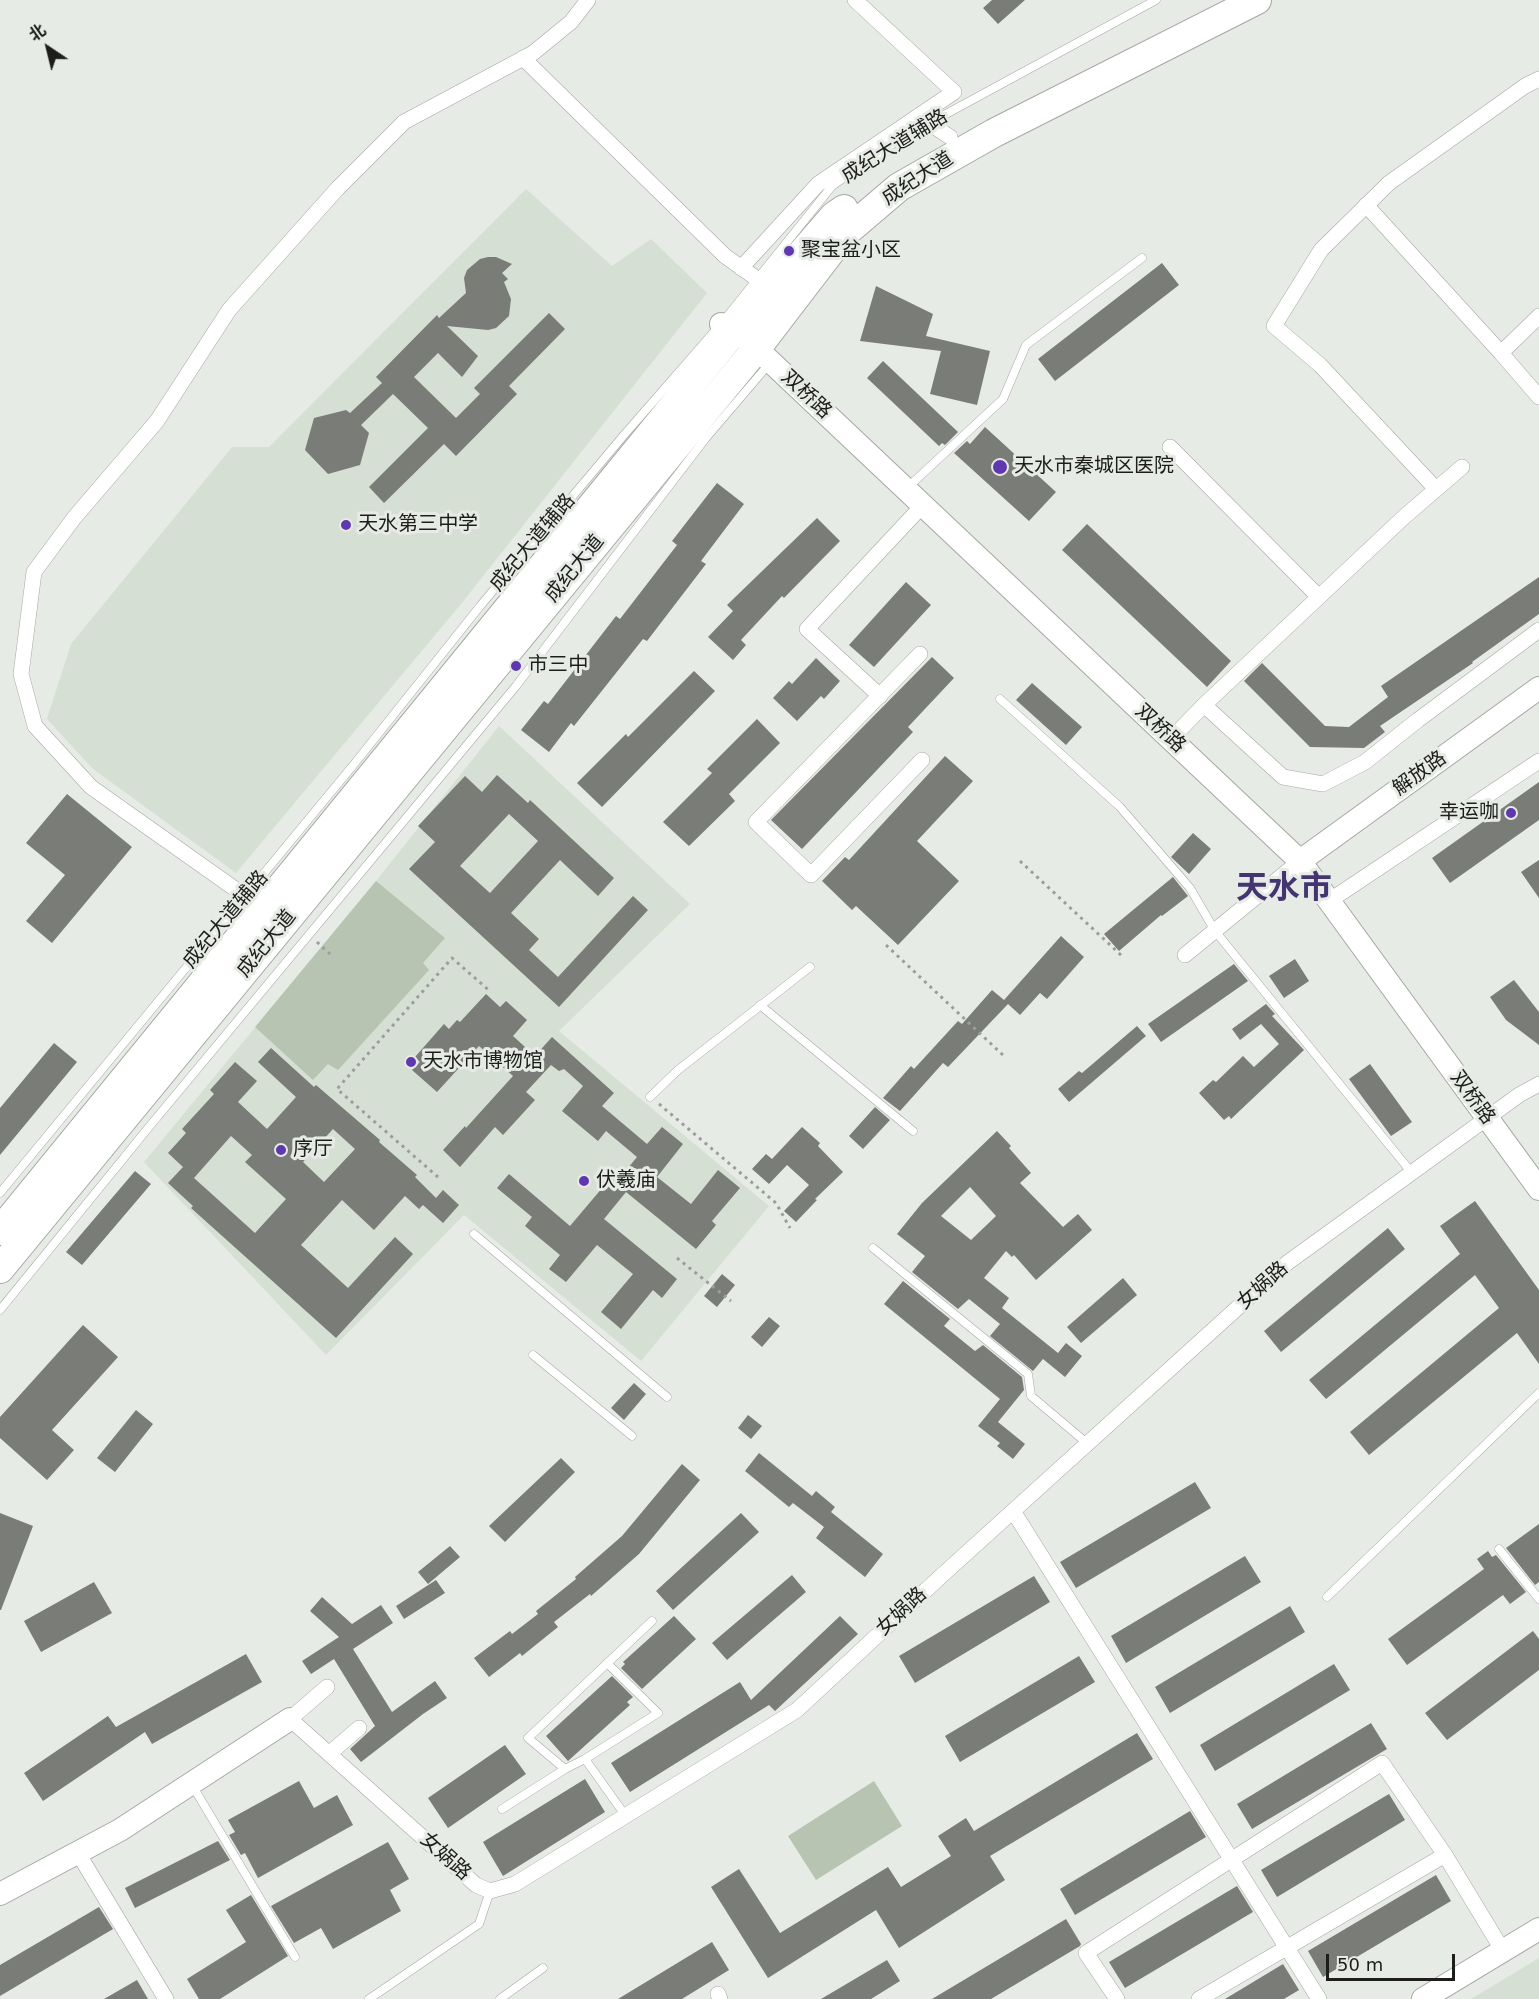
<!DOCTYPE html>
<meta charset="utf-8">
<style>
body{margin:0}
#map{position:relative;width:1539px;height:1999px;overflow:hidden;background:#e7ebe5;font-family:"DejaVu Sans","Noto Sans SC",sans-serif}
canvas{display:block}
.north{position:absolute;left:18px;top:18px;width:60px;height:60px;-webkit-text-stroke:4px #e7ebe5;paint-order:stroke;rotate:325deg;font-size:16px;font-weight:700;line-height:24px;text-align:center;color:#1d1e1c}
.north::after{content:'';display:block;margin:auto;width:21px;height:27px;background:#1d1e1c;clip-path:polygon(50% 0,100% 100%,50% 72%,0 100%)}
.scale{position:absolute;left:1326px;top:1954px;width:129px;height:27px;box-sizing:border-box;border:3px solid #1d1e1c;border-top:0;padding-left:8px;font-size:18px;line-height:21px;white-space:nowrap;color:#1d1e1c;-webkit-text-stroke:4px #e7ebe5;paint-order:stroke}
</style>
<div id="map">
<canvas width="1539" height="1999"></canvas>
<div class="north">北</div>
<div class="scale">50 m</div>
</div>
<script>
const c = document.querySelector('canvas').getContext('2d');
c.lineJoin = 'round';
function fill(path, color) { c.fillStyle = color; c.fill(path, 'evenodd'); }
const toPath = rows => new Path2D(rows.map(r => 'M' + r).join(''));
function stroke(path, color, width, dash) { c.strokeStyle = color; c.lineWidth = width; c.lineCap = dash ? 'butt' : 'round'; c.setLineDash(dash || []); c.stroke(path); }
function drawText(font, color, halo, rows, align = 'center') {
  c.font = font + ' "DejaVu Sans","Noto Sans SC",sans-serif'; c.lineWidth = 6; c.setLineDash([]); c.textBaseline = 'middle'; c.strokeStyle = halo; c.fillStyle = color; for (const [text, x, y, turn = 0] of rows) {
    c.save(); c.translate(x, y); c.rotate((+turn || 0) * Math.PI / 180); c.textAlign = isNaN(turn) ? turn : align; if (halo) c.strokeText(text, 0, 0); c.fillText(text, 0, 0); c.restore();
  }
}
fill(toPath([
 [526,189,612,266,651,239,707,293,461,604,236,873,93,769,47,719,71,644,232,447,269,447],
 [499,726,690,904,559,1031,769,1206,641,1361,464,1215,326,1355,144,1162,376,881],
 [1539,1958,1539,1999,1471,1999]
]), '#d6dfd3');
fill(toPath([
 [376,881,445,938,423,963,429,970,338,1070,328,1064,313,1080,255,1027],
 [874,1781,902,1826,816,1880,788,1836]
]), '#b7c4b1');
fill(toPath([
 [992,0,1025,0,998,24,983,8],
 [488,257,496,257,512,264,502,273,508,279,504,282,511,299,509,316,496,328,488,330,447,326,478,356,462,377,438,353,414,377,456,418,480,394,474,388,549,313,565,329,509,386,517,394,456,456,444,444,384,503,369,487,428,428,393,394,361,425,369,433,360,465,328,474,305,450,314,418,346,410,350,413,382,383,376,377,437,315,439,318,466,293,464,278,467,270,480,259],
 [1162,263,1179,285,1055,381,1038,359],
 [876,286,933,314,926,336,990,351,977,405,930,394,941,351,860,341],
 [883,361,958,432,945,445,942,443,939,446,867,378],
 [985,427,1056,492,1029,521,954,453,967,441,970,444],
 [717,483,744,504,701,561,706,564,647,641,643,639,574,726,571,723,549,752,521,730,544,701,548,704,616,616,620,619,677,545,672,541],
 [817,518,840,541,784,598,782,596,741,640,746,645,733,660,708,637,733,611,727,605],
 [1087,524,1231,661,1207,687,1062,550],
 [1539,577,1539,614,1472,662,1473,663,1380,726,1385,732,1364,748,1310,747,1244,681,1262,663,1325,726,1349,727,1388,697,1381,686],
 [906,582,931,605,874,667,849,645],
 [932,657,954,678,908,727,913,732,802,849,771,820],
 [816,658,840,681,824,699,821,696,797,721,773,698,789,681,792,684],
 [694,671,715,691,602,807,577,783,626,734,628,737],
 [1032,683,1082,727,1066,745,1016,700],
 [757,719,780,743,729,794,735,801,689,846,663,822,712,773,707,769],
 [945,756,973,781,917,841,959,881,898,945,856,906,852,910,822,881,845,857,849,860],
 [497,775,528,803,530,800,614,878,598,896,560,860,511,913,539,939,529,950,558,977,633,896,648,910,559,1007,409,869,435,842,418,826,465,776,482,792],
 [509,814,538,841,490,893,460,866],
 [1539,782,1539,820,1450,883,1432,858],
 [67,794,132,847,52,943,26,921,65,875,26,843],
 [1193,833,1211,849,1189,874,1171,857],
 [1539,860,1539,898,1521,872],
 [1173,877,1188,896,1162,916,1161,915,1119,951,1104,934],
 [1061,936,1084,957,1047,999,1040,993,1020,1015,1008,1004,948,1067,943,1063,900,1111,883,1098,911,1066,914,1069,958,1021,962,1024,992,990,1004,1000],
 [1295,959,1309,981,1284,998,1269,976],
 [1234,964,1248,981,1161,1042,1148,1024],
 [1514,980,1539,1012,1539,1045,1506,1020,1490,997],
 [486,994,500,1007,506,1001,527,1020,513,1036,535,1056,552,1037,614,1093,602,1106,647,1144,662,1127,683,1144,657,1177,691,1204,718,1170,740,1188,712,1221,716,1225,696,1249,626,1192,604,1219,677,1279,662,1298,653,1290,621,1329,601,1312,633,1274,597,1245,566,1282,549,1269,560,1255,525,1226,532,1217,497,1188,509,1174,570,1226,614,1174,619,1179,637,1157,606,1131,598,1141,562,1111,583,1086,564,1069,559,1071,551,1065,526,1092,535,1100,503,1135,495,1127,460,1167,443,1150,465,1126,466,1128,513,1076,479,1046,437,1092,412,1070,420,1062,415,1057,444,1024,449,1029,457,1020,460,1022],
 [1266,1004,1275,1014,1272,1016,1304,1050,1231,1119,1229,1116,1224,1120,1199,1093,1213,1080,1216,1082,1243,1056,1254,1067,1279,1044,1261,1024,1240,1040,1232,1029],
 [1137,1026,1146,1036,1069,1102,1058,1089,1079,1071,1082,1073],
 [54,1043,77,1062,0,1155,0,1108],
 [271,1048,314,1087,316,1085,380,1140,379,1142,417,1175,415,1177,436,1198,443,1190,459,1205,443,1223,423,1205,419,1209,405,1196,374,1230,342,1200,301,1245,348,1288,395,1237,413,1254,336,1338,191,1208,193,1206,168,1183,183,1167,168,1153,186,1133,182,1129,214,1094,210,1090,235,1062,257,1081,238,1102,267,1129,296,1097,258,1062],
 [333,1129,355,1149,324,1182,303,1162],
 [231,1136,252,1155,245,1162,286,1199,255,1233,194,1178],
 [1370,1064,1412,1122,1391,1136,1349,1079],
 [875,1107,890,1120,863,1149,849,1136],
 [802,1127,820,1143,818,1146,843,1172,815,1199,817,1200,796,1222,784,1211,809,1185,787,1165,769,1184,752,1169,766,1154,772,1159],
 [997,1131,1011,1146,1009,1148,1031,1173,1020,1183,1063,1227,1078,1214,1092,1230,1036,1280,1014,1255,1012,1257,1006,1251,984,1278,1009,1298,1002,1308,1058,1353,1066,1343,1082,1356,1065,1377,1043,1359,1033,1371,990,1336,1000,1324,969,1299,958,1309,912,1272,925,1256,897,1234,922,1203],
 [970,1187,996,1216,971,1240,941,1216],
 [135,1171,151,1184,82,1265,66,1252],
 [1475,1201,1539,1290,1539,1364,1517,1333,1369,1455,1350,1432,1499,1308,1475,1275,1326,1399,1309,1380,1460,1254,1440,1226],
 [1388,1228,1405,1249,1281,1352,1264,1331],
 [722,1274,735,1285,717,1307,704,1296],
 [1123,1278,1137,1295,1081,1343,1067,1327],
 [903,1281,950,1319,944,1326,975,1351,983,1345,1022,1377,1024,1390,998,1422,1025,1444,1013,1459,997,1446,1000,1443,978,1426,1000,1399,884,1304],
 [769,1317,780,1326,762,1347,751,1337],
 [83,1325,118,1357,52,1430,74,1450,47,1480,0,1438,0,1417],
 [634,1383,646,1394,624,1420,611,1408],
 [136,1410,153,1424,115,1472,97,1458],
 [748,1415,762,1426,751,1439,738,1428],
 [759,1453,812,1496,816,1491,835,1507,831,1512,883,1554,865,1577,816,1538,824,1527,793,1503,789,1507,745,1471],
 [561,1458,575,1472,505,1542,489,1526],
 [682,1464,700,1480,639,1554,591,1596,590,1594,554,1622,558,1627,522,1656,520,1653,489,1677,474,1658,510,1631,512,1634,538,1614,536,1611,576,1579,575,1577,622,1536],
 [1195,1482,1211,1508,1076,1588,1060,1562],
 [0,1513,33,1526,1,1610,0,1610],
 [741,1513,759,1532,673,1610,656,1591],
 [1539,1524,1539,1582,1535,1585,1506,1548],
 [450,1546,460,1557,428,1584,418,1572],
 [1488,1551,1492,1557,1496,1555,1526,1592,1510,1604,1503,1595,1407,1665,1388,1639,1484,1569,1477,1559],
 [1245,1556,1261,1582,1126,1663,1111,1636],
 [792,1575,806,1592,727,1660,712,1643],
 [1034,1576,1050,1602,915,1683,899,1656],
 [436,1580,445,1593,404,1619,396,1606],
 [94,1582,112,1613,41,1652,24,1621],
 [322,1597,352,1624,381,1605,393,1623,353,1649,392,1712,435,1681,447,1698,423,1714,361,1762,350,1749,375,1726,334,1659,311,1674,302,1661,339,1637,310,1611],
 [1290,1606,1305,1632,1170,1713,1155,1687],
 [674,1616,696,1639,642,1689,621,1668,625,1664,623,1662],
 [840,1616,858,1634,775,1711,769,1705,630,1792,611,1763,740,1682,751,1700],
 [1533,1631,1539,1639,1539,1670,1447,1740,1425,1713],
 [246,1654,262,1682,152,1744,145,1732,43,1801,24,1773,108,1716,116,1727],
 [1079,1656,1095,1682,960,1762,945,1736],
 [1334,1664,1350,1690,1215,1771,1200,1745],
 [612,1676,633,1697,627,1702,630,1705,568,1761,546,1736],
 [1371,1723,1387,1749,1252,1829,1237,1804],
 [1137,1733,1153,1759,990,1856,1005,1880,899,1948,876,1910,768,1978,711,1887,739,1869,780,1933,888,1867,901,1887,951,1856,938,1836,966,1818,974,1831],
 [505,1745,526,1774,448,1828,428,1798],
 [585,1779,605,1812,503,1876,483,1842],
 [299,1781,314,1808,337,1795,353,1825,258,1878,245,1853,241,1855,229,1835,235,1832,228,1820],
 [1389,1794,1405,1820,1277,1897,1261,1870],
 [1190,1811,1206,1837,1075,1915,1060,1889],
 [218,1841,230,1860,135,1908,125,1888],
 [388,1842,409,1879,390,1890,401,1911,333,1949,321,1928,294,1943,271,1906],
 [1436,1875,1451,1901,1323,1977,1308,1951],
 [1237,1886,1253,1912,1125,1988,1109,1962],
 [251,1895,288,1956,220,1999,199,1999,187,1979,246,1942,226,1910],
 [99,1907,113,1929,0,1996,0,1965],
 [1066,1919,1081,1944,1080,1946,991,1999,932,1999],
 [712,1942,729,1970,682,1999,618,1999],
 [887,1960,900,1981,871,1999,821,1999],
 [1283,1964,1299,1990,1284,1999,1225,1999],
 [137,1980,148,1999,104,1999]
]), '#797c77');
const lane = toPath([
 [907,488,1003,399,1026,345,1142,258],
 [1000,699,1120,807,1190,888,1215,931,1412,1173],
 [760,1005,913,1131],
 [650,1097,678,1070,810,967],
 [0,1193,355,763,481,605,624,435,721,324,832,186,900,139,1156,0],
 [474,1234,667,1397],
 [873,1248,1028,1374,1031,1396,1088,1444],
 [0,1310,149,1127,516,686,705,439,769,364],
 [533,1355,632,1436],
 [1499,1549,1539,1599],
 [1327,1597,1539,1393],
 [585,1759,658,1713,607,1663],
 [192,1785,295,1957],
 [502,1809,565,1769],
 [625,1815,585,1759,565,1769,528,1738,652,1621],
 [369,1999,479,1924,490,1891],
 [500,1999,543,1968]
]);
const street = toPath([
 [523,58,725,256,771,289],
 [921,115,929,123,950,137],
 [1366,205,1501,353],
 [741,268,818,184,954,92,855,0],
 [1539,316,1501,353,1539,397],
 [1170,447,1318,596],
 [1436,489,1320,365,1274,326,1321,250,1389,183,1525,86,1539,79],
 [920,654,756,822,811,875,922,760],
 [880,696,807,629,923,505],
 [1204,705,1404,517,1462,467],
 [1171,739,1204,705,1283,777,1323,784,1365,762,1418,720,1539,630],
 [245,896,91,787,35,726,21,674,34,572,74,518,157,421,229,310,338,188,404,122,533,53,571,22,588,0],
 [1329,901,1539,761],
 [1185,955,1300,861],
 [1013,1511,1319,1999],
 [327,1687,290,1719,476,1885,490,1891,515,1884,797,1710,939,1578,1287,1263,1519,1095,1539,1084],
 [330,1753,359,1728],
 [78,1853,166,1999],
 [718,1994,720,1999],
 [1117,1999,1086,1953,1382,1763,1445,1855,1503,1951],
 [1199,1999,1445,1855]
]);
const secondary = toPath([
 [721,324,736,329,1300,861,1539,1189],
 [1300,861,1539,688],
 [0,1894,120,1830,290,1719],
 [1423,1999,1539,1929]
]);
const highway = toPath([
 [0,1231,736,329,834,216,844,209],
 [0,1269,757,348,845,233,899,187,994,133,1257,0]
]);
stroke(lane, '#a4a8a2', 9);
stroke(street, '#a4a8a2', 16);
stroke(secondary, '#a4a8a2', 24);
stroke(highway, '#a4a8a2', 30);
stroke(toPath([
 [1020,861,1122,956],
 [317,942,330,954],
 [886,945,1005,1057],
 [659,1104,776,1203,790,1228],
 [438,1177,337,1089,452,958,491,992],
 [677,1258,731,1301]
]), '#9b9e9a', 3, [3, 4.5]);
stroke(lane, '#fff', 8);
stroke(street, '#fff', 15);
stroke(secondary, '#fff', 22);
stroke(highway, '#fff', 28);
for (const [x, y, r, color] of [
 [789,251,6,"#5f38b0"],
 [1000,467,8,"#5f38b0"],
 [346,525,6,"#5f38b0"],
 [516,666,6,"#5f38b0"],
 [1511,813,6,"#5f38b0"],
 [411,1062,6,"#5f38b0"],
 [281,1150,6,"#5f38b0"],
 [584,1181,6,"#5f38b0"]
]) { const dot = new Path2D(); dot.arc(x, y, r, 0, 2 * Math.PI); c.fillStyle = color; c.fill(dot); stroke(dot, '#e7ebe5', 2); }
drawText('20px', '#1d1e1c', '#e7ebe5', [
 ["成纪大道辅路",895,147,-32],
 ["成纪大道",918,179,-33],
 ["双桥路",806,395,43],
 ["成纪大道辅路",533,543,-50],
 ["成纪大道",575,569,-51],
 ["双桥路",1160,729,43],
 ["解放路",1420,774,-36],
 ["成纪大道辅路",226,920,-50],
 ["成纪大道",267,944,-51],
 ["双桥路",1472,1098,54],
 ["女娲路",1263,1286,-42],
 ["女娲路",902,1612,-43],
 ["女娲路",445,1857,42]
]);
drawText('20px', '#1d1e1c', '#e7ebe5', [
 ["聚宝盆小区",801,251],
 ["天水市秦城区医院",1014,467],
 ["天水第三中学",358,525],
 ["市三中",528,666],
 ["幸运咖",1499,813,"right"],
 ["天水市博物馆",423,1062],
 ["序厅",293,1150],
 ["伏羲庙",596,1181]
], 'left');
drawText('bold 32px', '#443571', '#e7ebe5', [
 ["天水市",1284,890]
]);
</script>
